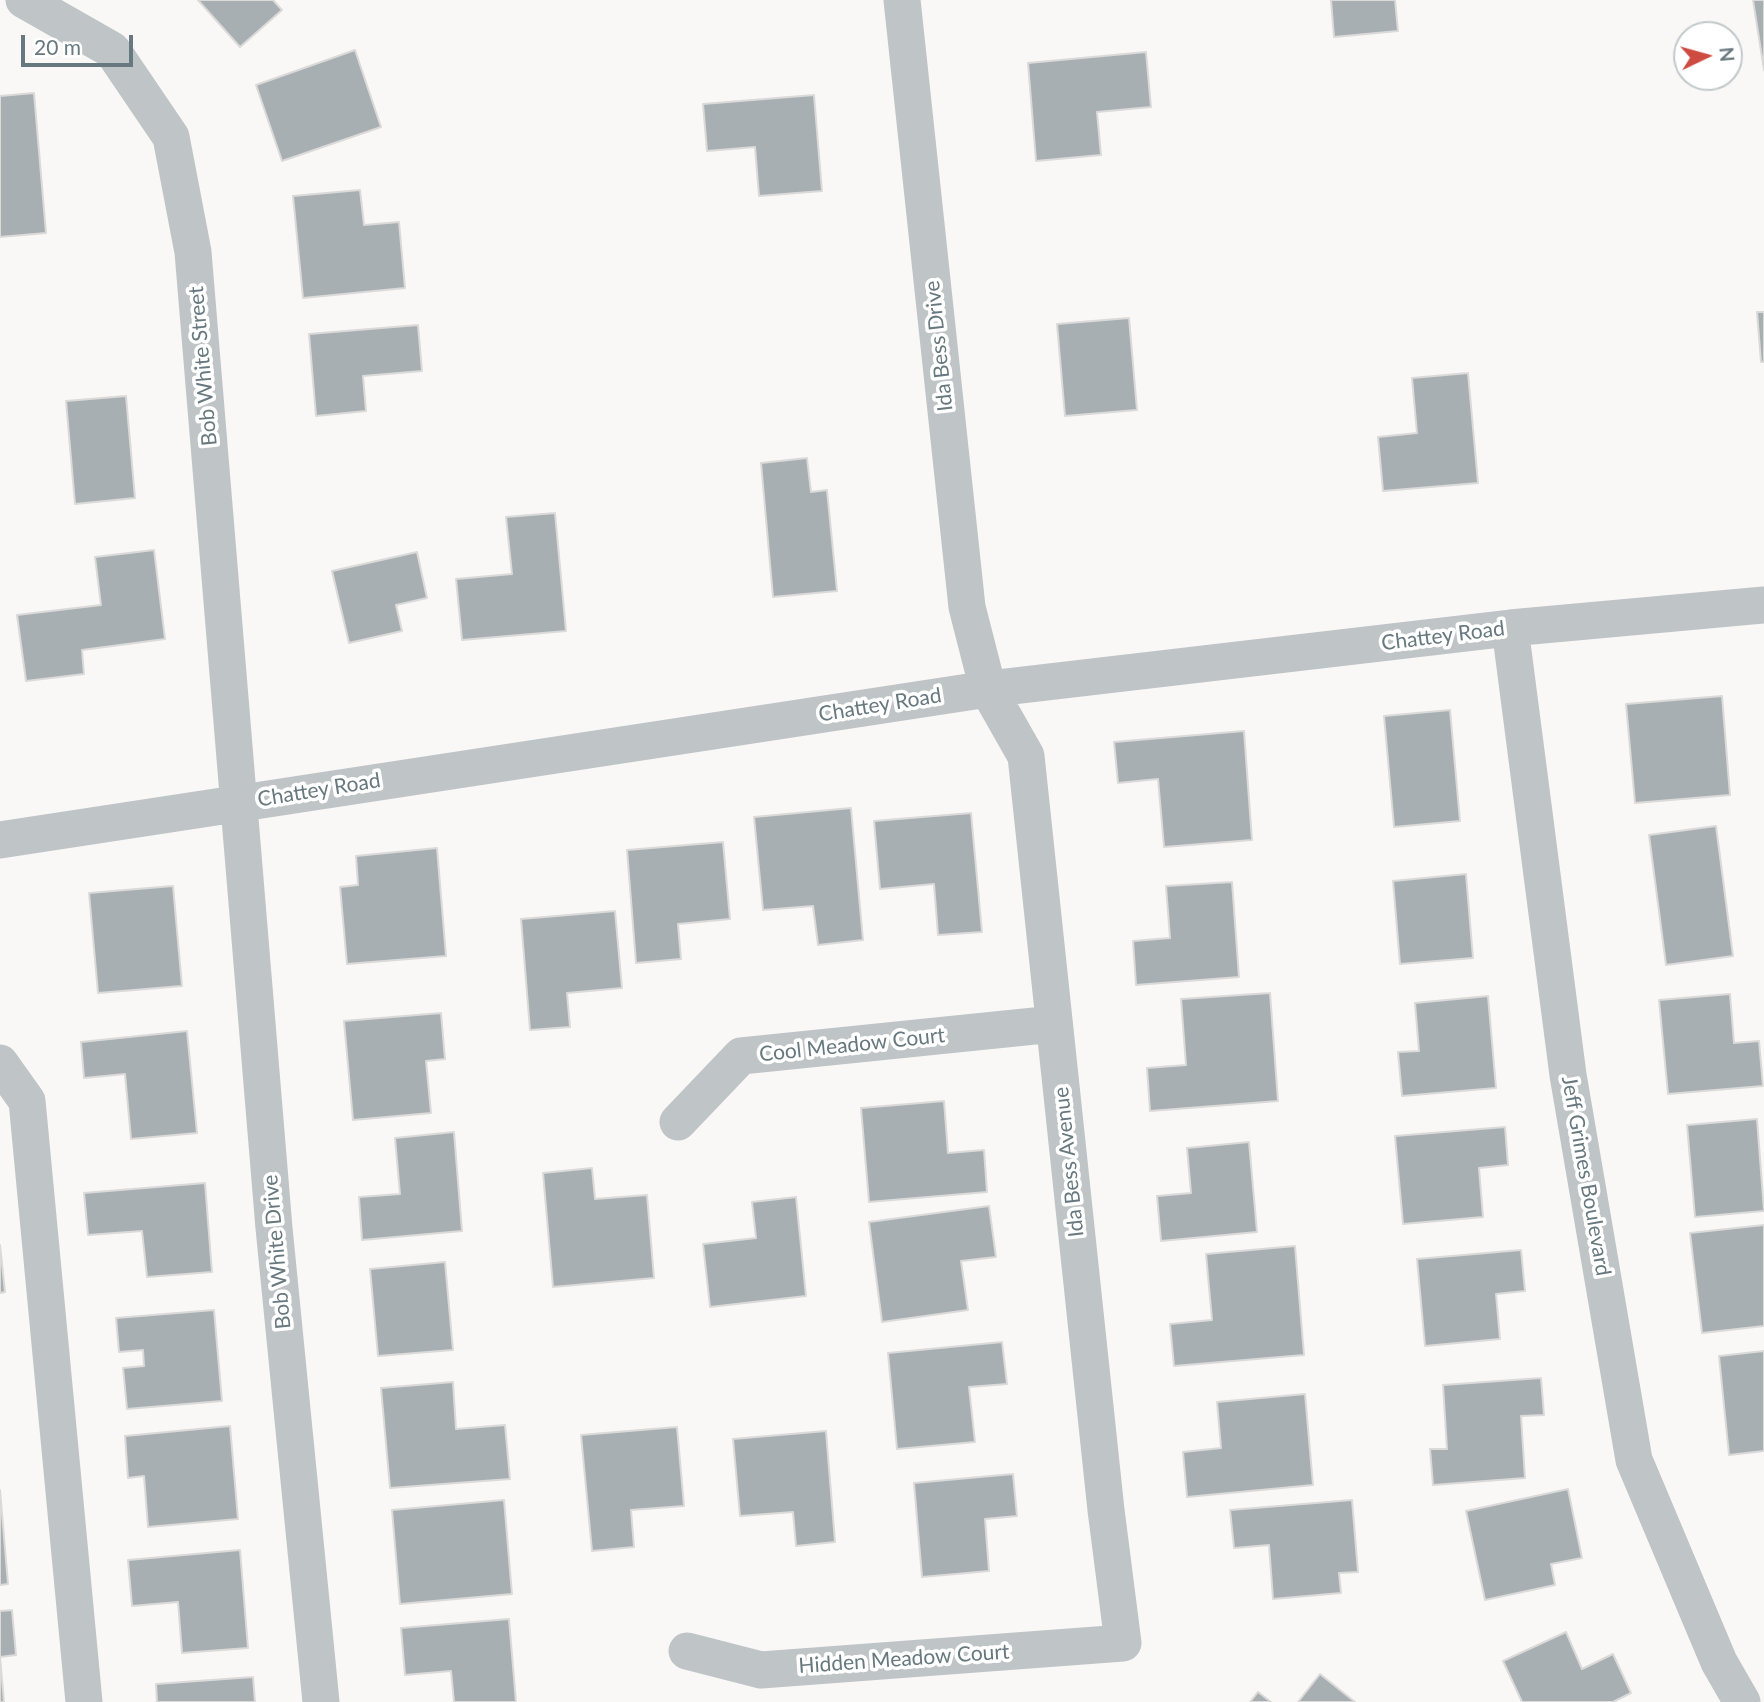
<!DOCTYPE html>
<style>
body{margin:0}
#map{position:relative;width:1764px;height:1702px;overflow:hidden;background:#f9f8f7;font-family:Lato,sans-serif}
canvas{display:block}
.north{position:absolute;left:1673px;top:21px;width:70px;height:70px;box-sizing:border-box;background:#fff;border:2px solid #c2c9cb;border-radius:50%;rotate:85deg;font-size:19px;font-weight:700;line-height:28px;text-align:center;color:#67787e}
.north::after{content:'';display:block;margin:auto;width:24px;height:32px;background:#ce4b41;clip-path:polygon(50% 0,100% 100%,50% 72%,0 100%)}
.scale{position:absolute;left:21px;top:35px;width:112px;height:32px;box-sizing:border-box;border:4px solid #67787e;border-top:0;padding-left:9px;font-size:21px;line-height:24px;white-space:nowrap;color:#67787e;-webkit-text-stroke:5px #fff;paint-order:stroke}
</style>
<div id="map">
<canvas width="1764" height="1702"></canvas>
<div class="north">N</div>
<div class="scale">20 m</div>
</div>
<script>
const c = document.querySelector('canvas').getContext('2d');
c.lineJoin = 'round';
function fill(path, color) { c.fillStyle = color; c.fill(path, 'evenodd'); }
const toPath = rows => new Path2D(rows.map(r => 'M' + r).join(''));
function stroke(path, color, width, dash) { c.strokeStyle = color; c.lineWidth = width; c.lineCap = dash ? 'butt' : 'round'; c.setLineDash(dash || []); c.stroke(path); }
function drawText(font, color, halo, rows, align = 'center') {
  c.font = font + ' Lato,sans-serif'; c.lineWidth = 7; c.setLineDash([]); c.textBaseline = 'middle'; c.strokeStyle = halo; c.fillStyle = color; for (const [text, x, y, turn = 0] of rows) {
    c.save(); c.translate(x, y); c.rotate((+turn || 0) * Math.PI / 180); c.textAlign = isNaN(turn) ? turn : align; if (halo) c.strokeText(text, 0, 0); c.fillText(text, 0, 0); c.restore();
  }
}
const building = toPath([
 [198,0,273,0,282,10,240,47,198,0],
 [1331,0,1395,0,1398,31,1334,37,1331,0],
 [1753,0,1764,0,1764,70,1753,0],
 [355,50,381,127,282,161,256,85,355,50],
 [1146,52,1151,107,1097,112,1101,155,1036,161,1028,63,1146,52],
 [34,93,46,233,0,237,0,96,34,93],
 [814,95,822,191,759,196,755,147,707,151,703,104,814,95],
 [360,190,364,225,399,222,405,288,303,298,293,196,360,190],
 [1757,312,1764,312,1764,362,1761,362,1757,312],
 [1129,318,1137,410,1065,416,1057,324,1129,318],
 [418,325,422,371,363,376,366,411,316,416,309,334,418,325],
 [1468,373,1478,483,1383,491,1378,437,1417,433,1412,378,1468,373],
 [126,396,135,498,75,504,66,401,126,396],
 [807,458,811,492,827,490,837,591,773,597,761,463,807,458],
 [555,513,566,631,462,640,456,579,512,574,506,517,555,513],
 [154,550,165,639,82,650,84,674,26,681,17,615,101,605,95,557,154,550],
 [417,552,427,598,396,605,402,631,349,643,332,571,417,552],
 [1722,696,1730,795,1635,803,1626,704,1722,696],
 [1450,710,1460,821,1394,827,1384,716,1450,710],
 [1244,731,1252,840,1164,847,1158,779,1118,783,1114,742,1244,731],
 [851,808,863,940,818,945,813,906,763,910,754,817,851,808],
 [971,813,982,932,938,935,934,884,880,889,874,821,971,813],
 [1716,826,1733,956,1666,965,1649,835,1716,826],
 [723,842,730,919,678,924,681,959,636,963,627,850,723,842],
 [437,848,446,956,347,964,340,887,358,885,356,856,437,848],
 [1466,874,1473,958,1400,964,1393,881,1466,874],
 [1232,882,1239,977,1136,985,1133,941,1170,938,1166,886,1232,882],
 [173,886,182,986,98,993,89,893,173,886],
 [615,911,622,988,567,993,570,1027,530,1030,521,919,615,911],
 [1270,993,1278,1101,1150,1111,1147,1068,1186,1065,1181,999,1270,993],
 [1730,994,1734,1043,1759,1041,1763,1086,1668,1094,1659,1000,1730,994],
 [1488,996,1496,1088,1402,1096,1398,1052,1419,1051,1415,1003,1488,996],
 [441,1013,445,1059,426,1061,431,1113,353,1120,344,1021,441,1013],
 [187,1031,197,1133,131,1139,125,1074,84,1078,81,1042,187,1031],
 [944,1101,948,1153,984,1150,987,1192,869,1202,861,1108,944,1101],
 [1757,1119,1764,1211,1695,1217,1687,1125,1757,1119],
 [1505,1127,1508,1165,1479,1168,1483,1217,1403,1224,1395,1136,1505,1127],
 [454,1132,462,1231,362,1240,359,1197,400,1194,395,1138,454,1132],
 [1249,1142,1257,1232,1161,1241,1157,1196,1191,1193,1187,1148,1249,1142],
 [592,1168,595,1199,647,1195,654,1278,553,1287,543,1173,592,1168],
 [205,1183,212,1272,147,1277,142,1231,88,1235,84,1193,205,1183],
 [796,1197,806,1296,710,1307,703,1244,756,1238,752,1202,796,1197],
 [989,1206,996,1257,961,1261,968,1310,882,1322,869,1222,989,1206],
 [1764,1225,1764,1326,1702,1333,1690,1233,1764,1225],
 [0,1245,5,1292,0,1293,0,1245],
 [1295,1246,1304,1355,1174,1366,1170,1324,1212,1320,1206,1254,1295,1246],
 [1521,1250,1525,1291,1496,1294,1500,1339,1425,1346,1417,1259,1521,1250],
 [445,1262,453,1350,378,1356,370,1269,445,1262],
 [214,1310,222,1401,127,1409,123,1368,144,1366,143,1350,119,1352,116,1318,214,1310],
 [1002,1342,1007,1384,969,1387,975,1442,897,1449,888,1353,1002,1342],
 [1764,1351,1764,1451,1729,1455,1719,1356,1764,1351],
 [1541,1378,1544,1415,1521,1416,1525,1478,1433,1485,1430,1449,1447,1449,1443,1385,1541,1378],
 [453,1382,456,1429,505,1425,510,1479,390,1488,381,1388,453,1382],
 [1305,1394,1313,1485,1187,1497,1183,1452,1221,1448,1217,1402,1305,1394],
 [230,1426,238,1519,148,1527,144,1476,128,1478,125,1436,230,1426],
 [677,1427,684,1506,631,1510,634,1547,592,1551,581,1435,677,1427],
 [826,1431,835,1542,796,1546,793,1512,740,1516,733,1439,826,1431],
 [1013,1474,1017,1516,985,1519,989,1571,922,1577,914,1483,1013,1474],
 [1568,1489,1582,1558,1551,1564,1555,1585,1485,1600,1466,1511,1568,1489],
 [0,1490,8,1584,0,1585,0,1490],
 [504,1500,512,1594,400,1604,392,1510,504,1500],
 [1352,1500,1358,1572,1339,1573,1341,1593,1273,1599,1269,1545,1234,1548,1230,1510,1352,1500],
 [240,1550,248,1648,182,1653,178,1602,132,1606,128,1560,240,1550],
 [12,1610,16,1655,0,1657,4,1702,0,1702,0,1611,12,1610],
 [509,1619,516,1702,454,1702,451,1671,405,1675,401,1628,509,1619],
 [1566,1632,1582,1669,1613,1654,1631,1693,1613,1702,1522,1702,1503,1661,1566,1632],
 [1320,1674,1355,1702,1298,1702,1320,1674],
 [253,1677,255,1702,157,1702,156,1684,253,1677],
 [1258,1692,1271,1702,1250,1702,1258,1692]
]);
fill(building, '#a7afb3');
stroke(building, '#dbdad9', 2);
stroke(toPath([
 [24,0,112,50,171,137,193,252,274,1228,321,1702],
 [1510,628,1568,1075,1634,1460,1719,1662,1742,1702],
 [0,840,988,689,1510,628,1764,605],
 [0,1063,27,1101,84,1702],
 [678,1122,741,1056,1054,1024],
 [687,1651,761,1670,1123,1643,1106,1510,1026,756,988,689,967,607,902,0]
]), '#bfc4c6', 37);
drawText('21px', '#67787e', '#fff', [
 ["Ida Bess Drive",939,346,-96],
 ["Bob White Street",203,366,-95],
 ["Chattey Road",1443,636,-7],
 ["Chattey Road",880,705,-9],
 ["Chattey Road",319,790,-9],
 ["Cool Meadow Court",852,1045,-6],
 ["Ida Bess Avenue",1069,1162,-96],
 ["Jeff Grimes Boulevard",1586,1176,80],
 ["Bob White Drive",277,1252,-95],
 ["Hidden Meadow Court",904,1659,-4]
]);
</script>
